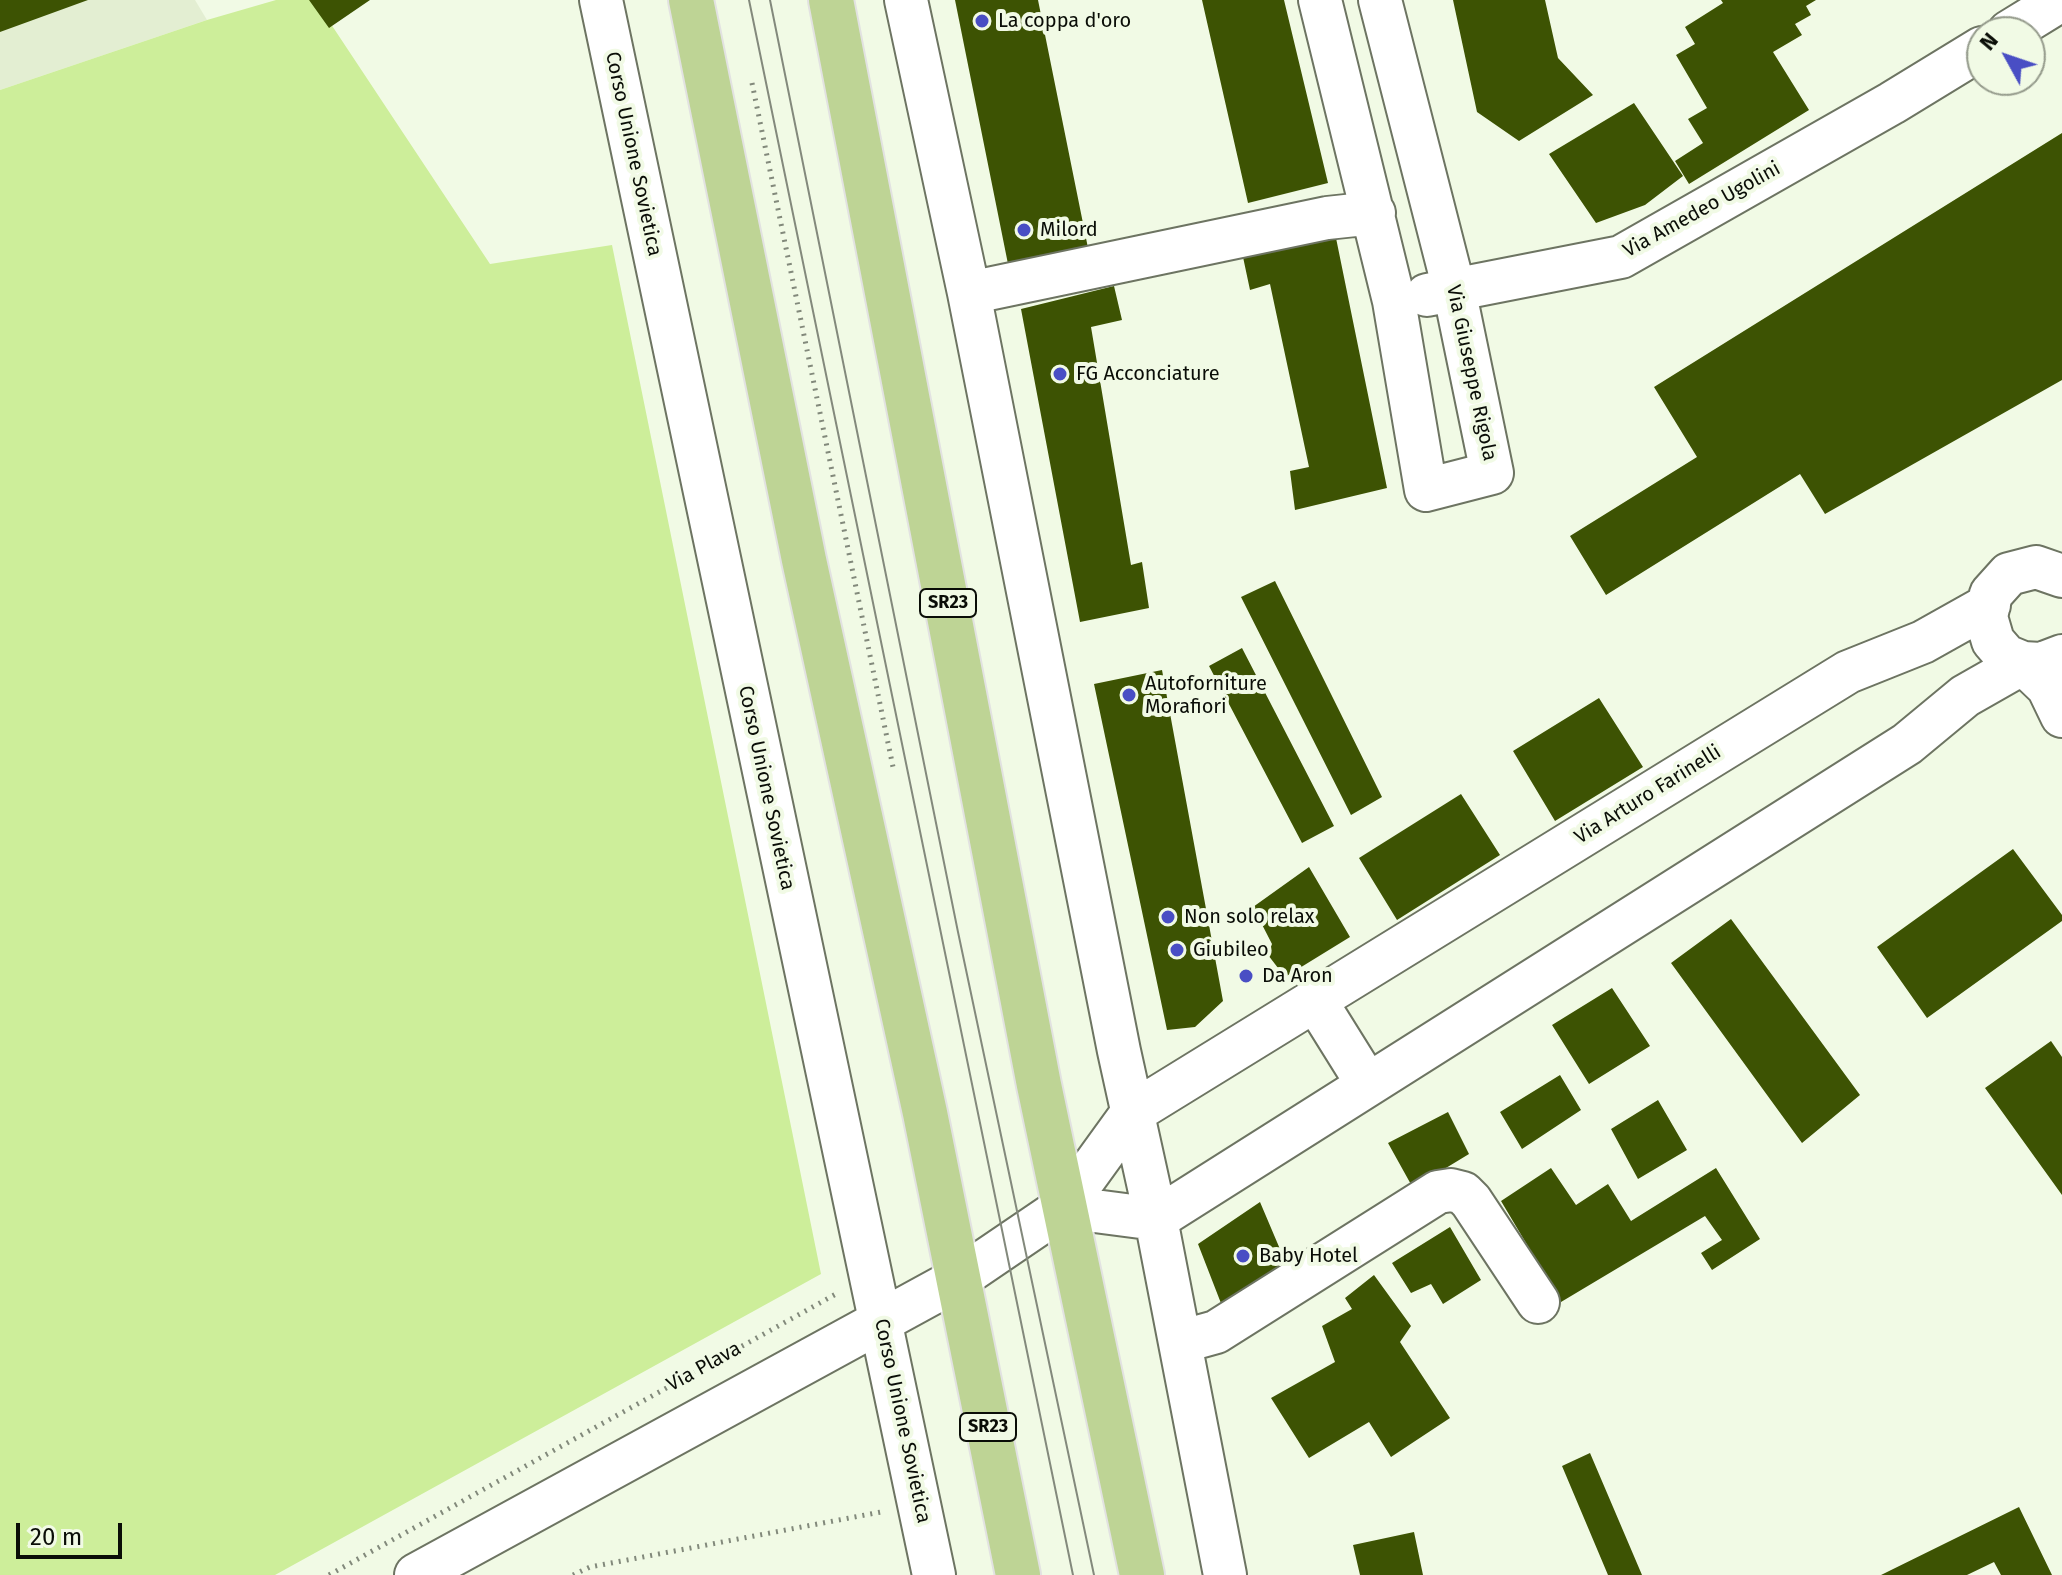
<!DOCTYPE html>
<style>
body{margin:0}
#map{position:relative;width:2062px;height:1575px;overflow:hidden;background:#f1fae5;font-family:"Fira Sans",sans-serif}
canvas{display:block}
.north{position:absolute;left:1966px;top:16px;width:80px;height:80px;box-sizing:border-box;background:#f1fae5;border:2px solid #959b8c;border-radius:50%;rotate:310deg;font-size:22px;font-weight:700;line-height:32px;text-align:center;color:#0a0d07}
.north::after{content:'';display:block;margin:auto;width:28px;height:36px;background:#494ec4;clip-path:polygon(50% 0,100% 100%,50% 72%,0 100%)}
.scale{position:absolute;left:16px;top:1523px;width:106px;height:36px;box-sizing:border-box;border:4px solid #0a0d07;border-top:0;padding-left:10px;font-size:24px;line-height:28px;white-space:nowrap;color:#0a0d07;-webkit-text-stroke:6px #f1fae5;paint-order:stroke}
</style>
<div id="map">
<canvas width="2062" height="1575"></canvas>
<div class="north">N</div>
<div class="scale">20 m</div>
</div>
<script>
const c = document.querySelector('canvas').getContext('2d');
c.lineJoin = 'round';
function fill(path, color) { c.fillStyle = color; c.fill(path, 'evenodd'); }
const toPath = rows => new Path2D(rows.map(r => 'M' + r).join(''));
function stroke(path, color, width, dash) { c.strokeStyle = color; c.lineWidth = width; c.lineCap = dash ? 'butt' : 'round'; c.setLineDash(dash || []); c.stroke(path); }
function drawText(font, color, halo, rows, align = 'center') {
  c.font = font + ' "Fira Sans",sans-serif'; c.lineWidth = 8; c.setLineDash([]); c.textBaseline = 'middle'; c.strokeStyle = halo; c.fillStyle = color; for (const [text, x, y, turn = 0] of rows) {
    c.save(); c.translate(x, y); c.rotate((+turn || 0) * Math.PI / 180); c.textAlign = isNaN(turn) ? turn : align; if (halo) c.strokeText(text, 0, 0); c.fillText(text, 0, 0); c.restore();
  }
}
fill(toPath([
 [0,0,195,0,207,20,0,90]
]), '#e3eed2');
fill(toPath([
 [276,0,315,0,490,264,612,245,821,1274,275,1575,0,1575,0,90,207,20]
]), '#cdee9a');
fill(toPath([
 [0,0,88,0,0,32],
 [309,0,370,0,329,28],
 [955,0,1038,0,1088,248,1008,264],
 [1202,0,1284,0,1328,183,1248,203],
 [1453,0,1545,0,1558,58,1593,95,1519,141,1477,112],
 [1721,0,1816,0,1806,6,1811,15,1795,24,1802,35,1773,52,1809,110,1689,184,1675,161,1703,143,1688,119,1707,108,1676,55,1695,44,1685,27,1723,3],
 [1634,103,1683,176,1645,205,1596,223,1549,154],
 [2062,133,2062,380,1825,514,1800,474,1606,595,1570,536,1697,457,1654,387],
 [1336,238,1387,488,1295,510,1290,471,1309,467,1270,284,1250,290,1243,257],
 [1114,286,1122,320,1091,327,1131,565,1142,562,1149,608,1080,622,1021,309],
 [1275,581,1382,797,1351,815,1241,597],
 [1242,648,1334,826,1302,843,1209,666],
 [1162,670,1223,1001,1195,1027,1167,1030,1094,684],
 [1599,698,1643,767,1555,821,1513,751],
 [1461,794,1500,855,1397,920,1359,858],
 [2013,849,2062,915,2062,921,1927,1018,1877,947],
 [1309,867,1350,937,1285,977,1268,955,1272,944,1253,907],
 [1731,919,1860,1095,1802,1143,1671,963],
 [1612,988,1650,1046,1589,1084,1552,1025],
 [2051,1041,2062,1057,2062,1195,1985,1088],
 [1560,1075,1581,1110,1522,1149,1500,1112],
 [1658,1100,1687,1150,1638,1179,1611,1129],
 [1448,1112,1469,1154,1413,1188,1388,1143],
 [1551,1168,1576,1205,1608,1184,1631,1221,1716,1168,1760,1239,1712,1270,1701,1253,1722,1240,1705,1216,1561,1302,1501,1201],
 [1260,1202,1288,1268,1224,1311,1198,1244],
 [1450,1227,1481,1280,1443,1304,1431,1284,1411,1293,1392,1263],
 [1374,1275,1411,1326,1400,1342,1450,1418,1391,1457,1369,1422,1309,1458,1271,1398,1335,1362,1322,1326,1352,1309,1345,1298],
 [1590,1453,1642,1575,1608,1575,1562,1466],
 [2019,1507,2052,1575,2001,1575,1994,1562,1967,1575,1881,1575],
 [1414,1532,1423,1575,1360,1575,1353,1545]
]), '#3d5303');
const minor = toPath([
 [601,0,934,1575],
 [906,0,969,293,1119,1051,1156,1219,1225,1575],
 [1320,0,1394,301,1426,490,1492,473,1454,289,1380,0],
 [2009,32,2061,0],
 [969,293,1327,218,1374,213],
 [1427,295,1621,257,1892,103,1982,48],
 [2062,576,2036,567,2009,574,1991,594,1986,617,1993,641,2006,656,2023,663,2041,664,2062,656],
 [2023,663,2048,687,2062,716],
 [1315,1000,1368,1085],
 [1064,1207,1156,1219,1907,744,1965,696,2023,663],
 [1180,1342,1216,1332,1438,1192,1451,1190,1463,1193,1471,1201,1538,1302],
 [416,1575,958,1279,1064,1207,1132,1113,1848,672,1923,642,1989,605]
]);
const major = toPath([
 [691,0,804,560,925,1113,1018,1575],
 [831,0,1039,1085,1142,1575]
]);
stroke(minor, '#6d7462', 46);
stroke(major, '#e2e2e1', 48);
stroke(toPath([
 [752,83,893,767],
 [329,1575,836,1294],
 [573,1575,590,1567,881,1512]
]), '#82897b', 5, [2, 6]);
stroke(minor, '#fff', 42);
stroke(major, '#bed495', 44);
stroke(toPath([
 [749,0,1073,1575],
 [770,0,958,932,1094,1575]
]), '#83897c', 2);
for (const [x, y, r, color] of [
 [982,21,8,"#494ec4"],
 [1024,230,8,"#494ec4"],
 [1060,374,8,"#494ec4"],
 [1129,695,8,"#494ec4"],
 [1168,917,8,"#494ec4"],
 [1177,950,8,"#494ec4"],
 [1246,976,8,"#494ec4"],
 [1243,1256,8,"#494ec4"]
]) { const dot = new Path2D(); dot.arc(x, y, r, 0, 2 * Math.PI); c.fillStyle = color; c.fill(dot); stroke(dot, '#f1fae5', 3); }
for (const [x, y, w] of [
 [948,603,56],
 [988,1427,56]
]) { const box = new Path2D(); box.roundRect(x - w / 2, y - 14, w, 28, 6); c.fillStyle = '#f1fae5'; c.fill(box); stroke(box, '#0a0d07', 2); }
drawText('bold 18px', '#0a0d07', null, [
 ["SR23",948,603],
 ["SR23",988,1427]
]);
drawText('20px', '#0a0d07', '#f1fae5', [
 ["La coppa d'oro",998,21],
 ["Milord",1040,230],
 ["FG Acconciature",1076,374],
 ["Autoforniture",1145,684],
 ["Morafiori",1145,707],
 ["Non solo relax",1184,917],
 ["Giubileo",1193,950],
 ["Da Aron",1262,976],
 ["Baby Hotel",1259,1256]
], 'left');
drawText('20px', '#0a0d07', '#f1fae5', [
 ["Corso Unione Sovietica",633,154,78],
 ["Via Amedeo Ugolini",1702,210,-29],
 ["Via Giuseppe Rigola",1471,373,78],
 ["Corso Unione Sovietica",766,788,78],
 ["Via Arturo Farinelli",1648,795,-32],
 ["Via Plava",704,1367,-29],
 ["Corso Unione Sovietica",902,1421,78]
]);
</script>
